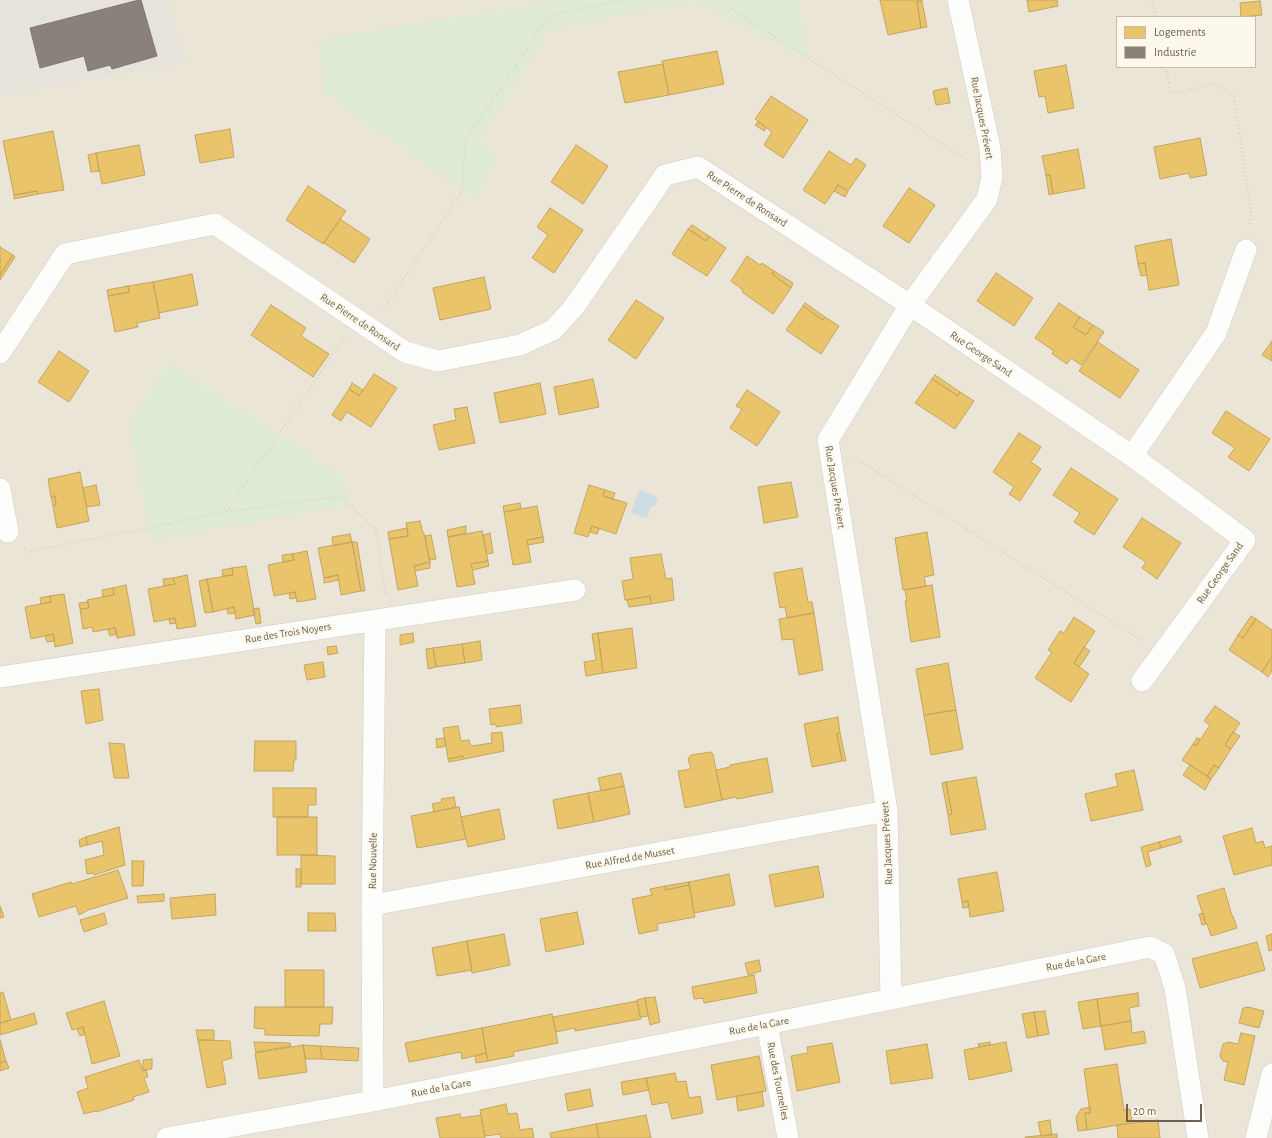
<!DOCTYPE html>
<meta charset="utf-8">
<style>
body{margin:0}
#map{position:relative;width:1272px;height:1138px;overflow:hidden;background:#f4f2ea;font-family:"Alegreya Sans",sans-serif}
canvas{display:block}
.legend{position:absolute;left:1116px;top:16px;width:140px;height:52px;box-sizing:border-box;background:#fcf8eb;border:1px solid #c3bbac;margin:0;padding:5px 7px;list-style:none;font-size:12px;color:#6e5f4e}
.legend li{display:flex;align-items:center;gap:8px;height:20px}
.legend b{width:20px;border:1px solid #c3bbac}
.scale{position:absolute;left:1126px;top:1104px;width:76px;height:18px;box-sizing:border-box;border:2px solid #6e5f4e;border-top:0;padding-left:5px;font-size:12px;line-height:14px;white-space:nowrap;color:#6e5f4e;-webkit-text-stroke:3px #fcf8eb;paint-order:stroke}
</style>
<div id="map">
<canvas width="1272" height="1138"></canvas>
<ul class="legend">
<li><b style="height:11px;background:#e9c46a"></b>Logements</li>
<li><b style="height:11px;background:#8a817c"></b>Industrie</li>
</ul>
<div class="scale">20 m</div>
</div>
<script>
const c = document.querySelector('canvas').getContext('2d');
c.lineJoin = 'round';
function fill(path, color) { c.fillStyle = color; c.fill(path, 'evenodd'); }
const toPath = rows => new Path2D(rows.map(r => 'M' + r).join(''));
function stroke(path, color, width, dash) { c.strokeStyle = color; c.lineWidth = width; c.lineCap = dash ? 'butt' : 'round'; c.setLineDash(dash || []); c.stroke(path); }
function drawText(font, color, halo, rows, align = 'center') {
  c.font = font + ' "Alegreya Sans",sans-serif'; c.lineWidth = 4; c.setLineDash([]); c.textBaseline = 'middle'; c.strokeStyle = halo; c.fillStyle = color; for (const [text, x, y, turn = 0] of rows) {
    c.save(); c.translate(x, y); c.rotate((+turn || 0) * Math.PI / 180); c.textAlign = isNaN(turn) ? turn : align; if (halo) c.strokeText(text, 0, 0); c.fillText(text, 0, 0); c.restore();
  }
}
fill(toPath([
 [168,0,1272,0,1272,1138,0,1138,0,96,186,63],
 [1117,17,1255,17,1255,67,1117,67]
]), '#ebe5d7');
fill(toPath([
 [0,0,168,0,187,63,0,96]
]), '#e6e3db');
fill(toPath([
 [560,0,798,0,809,59,695,1,550,30,480,139,498,156,472,200,462,191,325,93,317,40],
 [168,363,343,476,350,504,151,541,129,422]
]), '#dfead6');
fill(toPath([
 [639,490,654,495,658,500,655,506,651,507,647,518,631,513]
]), '#cedde3');
const homes = toPath([
 [880,0,922,0,917,2,921,28,888,35,880,0],
 [1027,0,1057,0,1058,6,1029,12,1027,0],
 [922,1,927,27,921,28,917,2,922,1],
 [1260,1,1262,15,1241,17,1240,3,1260,1],
 [717,51,724,84,669,95,662,61,717,51],
 [663,64,669,95,625,103,618,72,663,64],
 [1066,65,1074,108,1048,113,1045,96,1039,97,1034,71,1066,65],
 [947,88,950,103,936,105,933,91,947,88],
 [771,96,808,120,783,158,764,145,772,132,755,119,771,96],
 [758,122,766,127,764,131,755,125,758,122],
 [230,129,234,157,200,163,195,135,230,129],
 [53,131,64,190,38,194,37,191,14,195,3,141,53,131],
 [1200,138,1207,175,1190,178,1189,173,1160,179,1154,147,1200,138],
 [139,145,145,175,102,184,96,153,139,145],
 [576,145,608,166,583,204,551,182,576,145],
 [1078,149,1085,188,1053,194,1050,175,1046,175,1042,156,1078,149],
 [829,151,851,165,856,158,866,165,848,191,838,185,825,204,803,190,829,151],
 [96,153,99,171,91,172,88,155,96,153],
 [1046,175,1050,175,1053,194,1049,195,1046,175],
 [838,185,848,191,845,197,834,191,838,185],
 [308,186,346,211,323,244,286,220,308,186],
 [909,188,935,205,909,243,883,226,909,188],
 [37,191,38,194,14,199,14,195,37,191],
 [550,208,583,230,554,273,532,258,548,235,537,227,550,208],
 [340,219,370,239,354,263,324,243,340,219],
 [692,225,709,236,706,241,688,229,692,225],
 [688,229,706,241,709,236,726,248,707,276,672,254,688,229],
 [1171,239,1179,285,1149,290,1145,263,1138,264,1135,246,1171,239],
 [0,247,13,255,0,275,0,247],
 [13,255,15,257,0,280,0,275,13,255],
 [747,256,760,265,762,263,774,271,772,274,791,288,773,314,742,292,743,290,731,281,747,256],
 [1145,263,1147,275,1141,276,1138,264,1145,263],
 [774,271,793,283,791,288,772,274,774,271],
 [996,273,1033,298,1014,326,977,301,996,273],
 [192,274,198,305,159,313,153,282,192,274],
 [484,277,491,309,440,320,433,288,484,277],
 [153,282,160,318,137,323,138,327,115,332,108,296,129,292,128,286,153,282],
 [128,286,129,292,108,296,107,290,128,286],
 [636,300,664,318,636,359,608,340,636,300],
 [805,303,825,317,823,320,803,306,805,303],
 [1059,303,1080,317,1073,327,1086,335,1093,325,1104,332,1081,365,1071,358,1067,364,1052,354,1054,351,1035,338,1059,303],
 [271,305,306,328,301,336,329,354,313,377,251,335,271,305],
 [803,306,823,320,825,317,839,326,821,354,786,330,803,306],
 [1080,317,1093,325,1086,335,1073,327,1080,317],
 [1272,341,1272,361,1262,355,1272,341],
 [1098,342,1139,370,1120,398,1079,371,1098,342],
 [59,351,89,371,69,402,38,382,59,351],
 [374,374,397,388,371,427,347,412,341,421,332,415,349,389,359,396,374,374],
 [935,375,960,392,958,396,932,379,935,375],
 [593,379,599,407,559,415,554,387,593,379],
 [932,379,958,396,960,392,974,401,955,429,915,403,932,379],
 [352,383,363,390,359,396,349,389,352,383],
 [540,383,546,414,500,423,494,393,540,383],
 [747,390,780,412,757,446,730,428,742,409,736,406,747,390],
 [467,407,475,443,439,450,433,425,456,420,454,409,467,407],
 [1226,411,1270,439,1249,471,1228,457,1235,448,1212,433,1226,411],
 [1019,433,1041,447,1031,462,1041,469,1020,501,1009,494,1014,487,993,472,1019,433],
 [1071,468,1118,499,1094,535,1074,522,1080,513,1053,495,1071,468],
 [80,472,89,521,57,528,53,506,56,505,55,496,51,497,48,479,80,472],
 [791,482,798,517,764,523,758,487,791,482],
 [96,485,100,505,87,507,83,488,96,485],
 [589,485,605,490,603,496,627,503,616,534,592,526,588,537,574,533,589,485],
 [605,490,615,493,613,499,603,496,605,490],
 [55,496,56,505,53,506,51,497,55,496],
 [520,503,521,509,504,512,503,506,520,503],
 [537,506,543,537,527,540,531,562,513,565,504,512,537,506],
 [1142,518,1181,543,1157,579,1142,568,1146,562,1123,547,1142,518],
 [420,521,423,533,424,533,430,562,414,566,418,586,398,590,389,539,408,536,406,523,420,521],
 [466,526,466,533,448,537,447,530,466,526],
 [592,526,599,529,597,534,590,532,592,526],
 [407,528,408,536,389,539,388,532,407,528],
 [482,531,488,561,471,564,475,584,457,587,448,537,482,531],
 [927,532,934,575,924,577,926,586,903,590,895,538,927,532],
 [490,533,493,553,487,554,483,535,490,533],
 [350,534,352,542,333,546,332,537,350,534],
 [431,535,436,559,429,560,425,536,431,535],
 [543,537,544,542,528,545,527,540,543,537],
 [352,542,361,591,341,595,338,575,324,578,318,548,352,542],
 [352,542,357,542,365,591,361,591,352,542],
 [307,551,316,599,297,602,295,592,274,596,268,565,294,560,292,554,307,551],
 [292,554,294,560,283,562,282,555,292,554],
 [661,554,666,579,672,578,674,600,651,604,650,596,625,600,622,581,633,579,630,558,661,554],
 [488,561,489,566,473,570,471,564,488,561],
 [430,562,430,568,415,571,414,566,430,562],
 [246,566,255,615,236,619,234,607,213,612,207,579,233,575,232,568,246,566],
 [232,568,233,575,223,576,222,570,232,568],
 [802,568,808,602,812,602,814,613,787,618,785,607,780,608,774,573,802,568],
 [187,575,196,626,177,629,175,618,154,622,148,589,175,584,173,578,187,575],
 [338,575,339,580,324,583,324,578,338,575],
 [173,578,175,584,164,586,163,579,173,578],
 [207,579,213,612,205,613,199,581,207,579],
 [126,585,135,635,117,638,115,628,93,632,92,627,83,629,80,609,89,608,87,600,114,595,113,588,126,585],
 [932,585,940,637,911,642,905,601,907,601,905,590,932,585],
 [113,588,114,595,103,597,102,590,113,588],
 [295,592,296,598,290,599,289,593,295,592],
 [64,594,73,643,55,647,53,634,31,639,25,607,51,602,50,596,64,594],
 [50,596,51,602,41,604,40,598,50,596],
 [650,596,651,604,629,607,627,600,650,596],
 [88,602,89,608,80,609,79,603,88,602],
 [234,607,235,613,228,614,227,609,234,607],
 [259,608,261,623,256,624,253,609,259,608],
 [814,613,823,670,799,675,793,639,782,640,779,619,814,613],
 [1251,616,1256,619,1243,638,1238,635,1251,616],
 [1074,617,1095,631,1074,663,1089,674,1071,702,1035,678,1052,652,1048,650,1060,631,1064,633,1074,617],
 [175,618,176,623,170,624,169,619,175,618],
 [1256,619,1272,630,1272,657,1262,672,1229,650,1238,635,1243,638,1256,619],
 [115,628,117,634,110,636,108,629,115,628],
 [632,628,637,668,603,673,598,633,632,628],
 [413,633,414,642,400,645,400,635,413,633],
 [598,633,603,673,586,676,584,662,596,660,592,634,598,633],
 [53,634,55,641,47,642,45,636,53,634],
 [480,641,482,660,465,663,462,644,480,641],
 [462,644,465,663,436,667,433,648,462,644],
 [336,646,338,653,328,655,327,647,336,646],
 [1084,647,1090,651,1079,667,1074,663,1084,647],
 [433,648,436,667,428,669,426,649,433,648],
 [1272,657,1272,671,1268,677,1262,672,1272,657],
 [323,662,325,677,307,680,304,665,323,662],
 [948,663,956,710,924,715,916,669,948,663],
 [99,689,103,720,86,724,81,691,99,689],
 [520,705,522,723,496,727,496,724,491,725,489,709,520,705],
 [1215,706,1240,723,1225,745,1231,749,1219,768,1214,765,1207,776,1182,760,1193,744,1196,746,1210,725,1204,721,1215,706],
 [956,710,963,749,931,755,924,715,956,710],
 [838,717,840,733,837,734,842,761,812,767,804,724,838,717],
 [458,726,461,741,469,740,471,746,492,743,491,733,502,732,504,751,464,759,463,756,448,759,443,728,458,726],
 [1233,732,1240,736,1231,749,1225,745,1233,732],
 [840,733,846,761,842,761,837,734,840,733],
 [444,738,446,746,437,748,436,739,444,738],
 [1197,738,1200,739,1196,746,1193,744,1197,738],
 [255,741,296,741,296,760,294,760,293,771,254,771,255,741],
 [109,743,124,744,129,778,114,778,109,743],
 [710,752,713,754,722,800,685,808,678,771,691,769,688,759,691,755,710,752],
 [463,756,464,759,449,762,448,759,463,756],
 [767,758,773,792,737,799,736,797,722,800,716,770,730,767,730,765,767,758],
 [1190,765,1211,779,1205,790,1183,775,1190,765],
 [1214,765,1219,768,1211,779,1207,776,1214,765],
 [1134,770,1143,810,1091,821,1085,794,1118,786,1115,774,1134,770],
 [621,773,624,786,601,791,598,778,621,773],
 [976,777,986,829,951,835,948,815,952,814,946,782,976,777],
 [946,782,952,814,948,815,942,783,946,782],
 [624,786,630,814,594,822,588,793,624,786],
 [273,788,316,788,316,805,308,805,308,817,273,817,273,788],
 [588,793,594,822,558,829,553,800,588,793],
 [454,797,456,807,434,812,432,804,442,802,441,799,454,797],
 [459,807,466,839,417,848,411,816,459,807],
 [499,809,505,839,468,847,461,817,499,809],
 [277,817,317,817,317,855,277,855,277,817],
 [119,827,125,865,94,875,94,873,87,874,85,860,104,855,102,841,87,845,86,837,119,827],
 [1252,828,1256,843,1263,841,1265,848,1272,846,1272,865,1234,875,1223,836,1252,828],
 [1180,836,1182,842,1161,848,1159,842,1180,836],
 [86,837,87,845,80,847,79,840,86,837],
 [1159,842,1161,848,1148,852,1151,865,1146,867,1141,847,1159,842],
 [301,855,335,856,335,884,301,884,301,855],
 [132,861,144,861,143,886,132,886,132,861],
 [818,866,824,897,775,907,769,875,818,866],
 [296,869,301,869,301,887,296,887,296,869],
 [118,870,128,898,88,910,79,915,76,906,39,917,32,894,71,882,72,884,118,870],
 [997,872,1004,911,970,917,968,901,962,902,958,879,997,872],
 [729,874,735,905,694,913,689,882,729,874],
 [689,882,689,885,665,890,665,886,689,882],
 [689,885,695,917,657,924,658,930,639,934,632,899,652,895,650,889,665,886,665,890,689,885],
 [1224,888,1232,916,1233,916,1237,928,1211,936,1207,924,1206,924,1197,896,1224,888],
 [164,894,164,901,138,903,137,896,164,894],
 [215,894,216,915,172,919,170,898,215,894],
 [968,901,969,907,963,908,962,902,968,901],
 [0,906,4,917,0,918,0,906],
 [577,912,584,944,546,952,540,919,577,912],
 [104,913,107,924,84,932,80,920,104,913],
 [308,913,335,913,336,931,308,931,308,913],
 [1203,913,1206,924,1202,925,1199,914,1203,913],
 [504,934,510,965,472,973,467,941,504,934],
 [1272,934,1272,950,1269,951,1266,936,1272,934],
 [467,941,472,970,437,976,432,948,467,941],
 [1257,942,1265,970,1200,988,1192,959,1257,942],
 [759,960,761,971,748,975,745,963,759,960],
 [285,970,324,970,324,1007,285,1007,285,970],
 [754,975,757,993,704,1003,703,998,694,999,692,987,754,975],
 [3,992,11,1020,0,1023,0,993,3,992],
 [1138,993,1139,1006,1129,1008,1131,1021,1101,1026,1097,999,1138,993],
 [655,997,660,1022,650,1025,645,998,655,997],
 [645,998,648,1016,640,1017,637,1000,645,998],
 [1097,999,1101,1026,1083,1029,1078,1002,1097,999],
 [104,1001,120,1056,92,1064,83,1027,72,1030,66,1013,104,1001],
 [637,1001,641,1019,575,1031,575,1028,556,1032,553,1017,637,1001],
 [255,1007,333,1007,332,1024,320,1024,319,1036,265,1035,265,1029,254,1028,255,1007],
 [1248,1007,1264,1011,1259,1028,1239,1023,1243,1008,1248,1007],
 [1045,1011,1049,1034,1038,1036,1034,1012,1045,1011],
 [1034,1012,1038,1036,1027,1038,1022,1014,1034,1012],
 [34,1013,37,1024,0,1035,0,1023,34,1013],
 [552,1014,558,1043,513,1052,514,1056,488,1061,482,1028,552,1014],
 [1131,1021,1132,1033,1144,1031,1146,1043,1105,1050,1101,1026,1131,1021],
 [83,1027,85,1034,80,1036,77,1029,83,1027],
 [482,1028,486,1053,462,1059,461,1052,409,1062,405,1043,482,1028],
 [196,1030,214,1030,214,1040,198,1040,196,1030],
 [1241,1033,1255,1036,1244,1085,1224,1080,1228,1062,1223,1061,1220,1056,1223,1044,1228,1042,1238,1044,1241,1033],
 [0,1040,6,1061,0,1063,0,1040],
 [198,1040,230,1041,232,1058,222,1061,226,1084,207,1088,198,1040],
 [254,1042,290,1043,291,1046,256,1052,254,1042],
 [990,1042,990,1045,979,1047,978,1044,990,1042],
 [1006,1042,1012,1071,969,1080,964,1050,1006,1042],
 [832,1043,840,1082,797,1091,791,1056,808,1053,807,1047,832,1043],
 [927,1044,933,1078,891,1084,886,1051,927,1044],
 [303,1045,307,1072,259,1079,255,1053,303,1045],
 [303,1045,320,1046,322,1059,306,1059,303,1045],
 [320,1046,359,1048,358,1061,322,1059,320,1046],
 [486,1053,488,1061,476,1063,475,1056,486,1053],
 [759,1056,766,1091,717,1100,711,1065,759,1056],
 [152,1059,152,1069,143,1070,143,1060,152,1059],
 [139,1060,143,1071,146,1070,148,1077,144,1078,149,1092,133,1097,134,1100,96,1112,95,1111,84,1114,77,1092,88,1088,85,1077,139,1060],
 [6,1061,9,1068,0,1071,0,1063,6,1061],
 [1117,1064,1124,1110,1130,1109,1132,1123,1087,1130,1085,1113,1090,1113,1084,1069,1117,1064],
 [675,1073,677,1082,686,1081,689,1098,700,1096,703,1113,672,1119,668,1102,652,1105,646,1078,675,1073],
 [646,1078,649,1090,623,1095,621,1082,646,1078],
 [590,1089,593,1106,568,1111,565,1094,590,1089],
 [762,1092,764,1106,738,1111,736,1096,762,1092],
 [506,1104,508,1114,517,1113,520,1130,532,1128,534,1138,501,1138,500,1134,485,1136,480,1110,506,1104],
 [1090,1107,1090,1113,1085,1113,1087,1130,1078,1131,1076,1117,1081,1109,1090,1107],
 [460,1114,461,1118,481,1115,485,1138,440,1138,436,1118,460,1114],
 [646,1115,651,1138,599,1138,596,1124,646,1115],
 [1050,1120,1052,1135,1041,1136,1038,1122,1050,1120],
 [1158,1120,1160,1138,1118,1138,1117,1125,1158,1120],
 [596,1124,599,1138,551,1138,550,1133,596,1124],
 [1057,1134,1057,1138,1025,1138,1025,1137,1057,1134]
]);
fill(homes, '#e9c46a');
stroke(homes, '#c4a662', 1);
const industry = toPath([
 [139,0,141,0,157,56,112,69,110,65,88,71,84,56,40,68,30,28,139,0]
]);
fill(industry, '#8a817c');
stroke(industry, '#82776e', 1);
const street = toPath([
 [0,353,65,254,215,224,405,352,438,361,520,345,553,330,574,307,665,175,698,167,910,305,1132,456,1245,540,1142,681],
 [1132,456,1216,333,1246,250],
 [0,489,8,532],
 [0,677,575,590],
 [372,905,887,811],
 [891,999,887,811,828,440,910,305,987,199,992,177,990,148,958,0],
 [767,1024,788,1138],
 [373,1101,372,905,375,620],
 [167,1138,373,1101,767,1024,1150,947,1164,954,1175,988,1198,1138],
 [1256,1138,1272,1074]
]);
stroke(street, '#d2cec7', 22);
stroke(toPath([
 [718,0,967,160],
 [1152,0,1156,17],
 [1166,67,1171,94,1216,84,1234,95,1251,214,1249,227],
 [383,310,462,191,465,142,549,16,621,0],
 [855,458,1143,641],
 [226,512,341,496,376,530,386,596],
 [24,549,28,552,226,512,344,338]
]), '#d6d1cb', 2.5, [1, 3]);
stroke(street, '#fdfdfc', 21);
drawText('11px', '#6e5f4e', '#fcf8eb', [
 ["Rue Jacques Prévert",982,118,79],
 ["Rue Pierre de Ronsard",747,199,33],
 ["Rue Pierre de Ronsard",360,322,34],
 ["Rue George Sand",981,354,34],
 ["Rue Jacques Prévert",835,487,81],
 ["Rue George Sand",1220,573,-55],
 ["Rue des Trois Noyers",288,633,-9],
 ["Rue Jacques Prévert",887,843,-93],
 ["Rue Alfred de Musset",630,858,-10],
 ["Rue Nouvelle",373,861,-89],
 ["Rue de la Gare",1076,962,-11],
 ["Rue de la Gare",759,1026,-11],
 ["Rue des Tournelles",778,1081,79],
 ["Rue de la Gare",441,1088,-11]
]);
</script>
